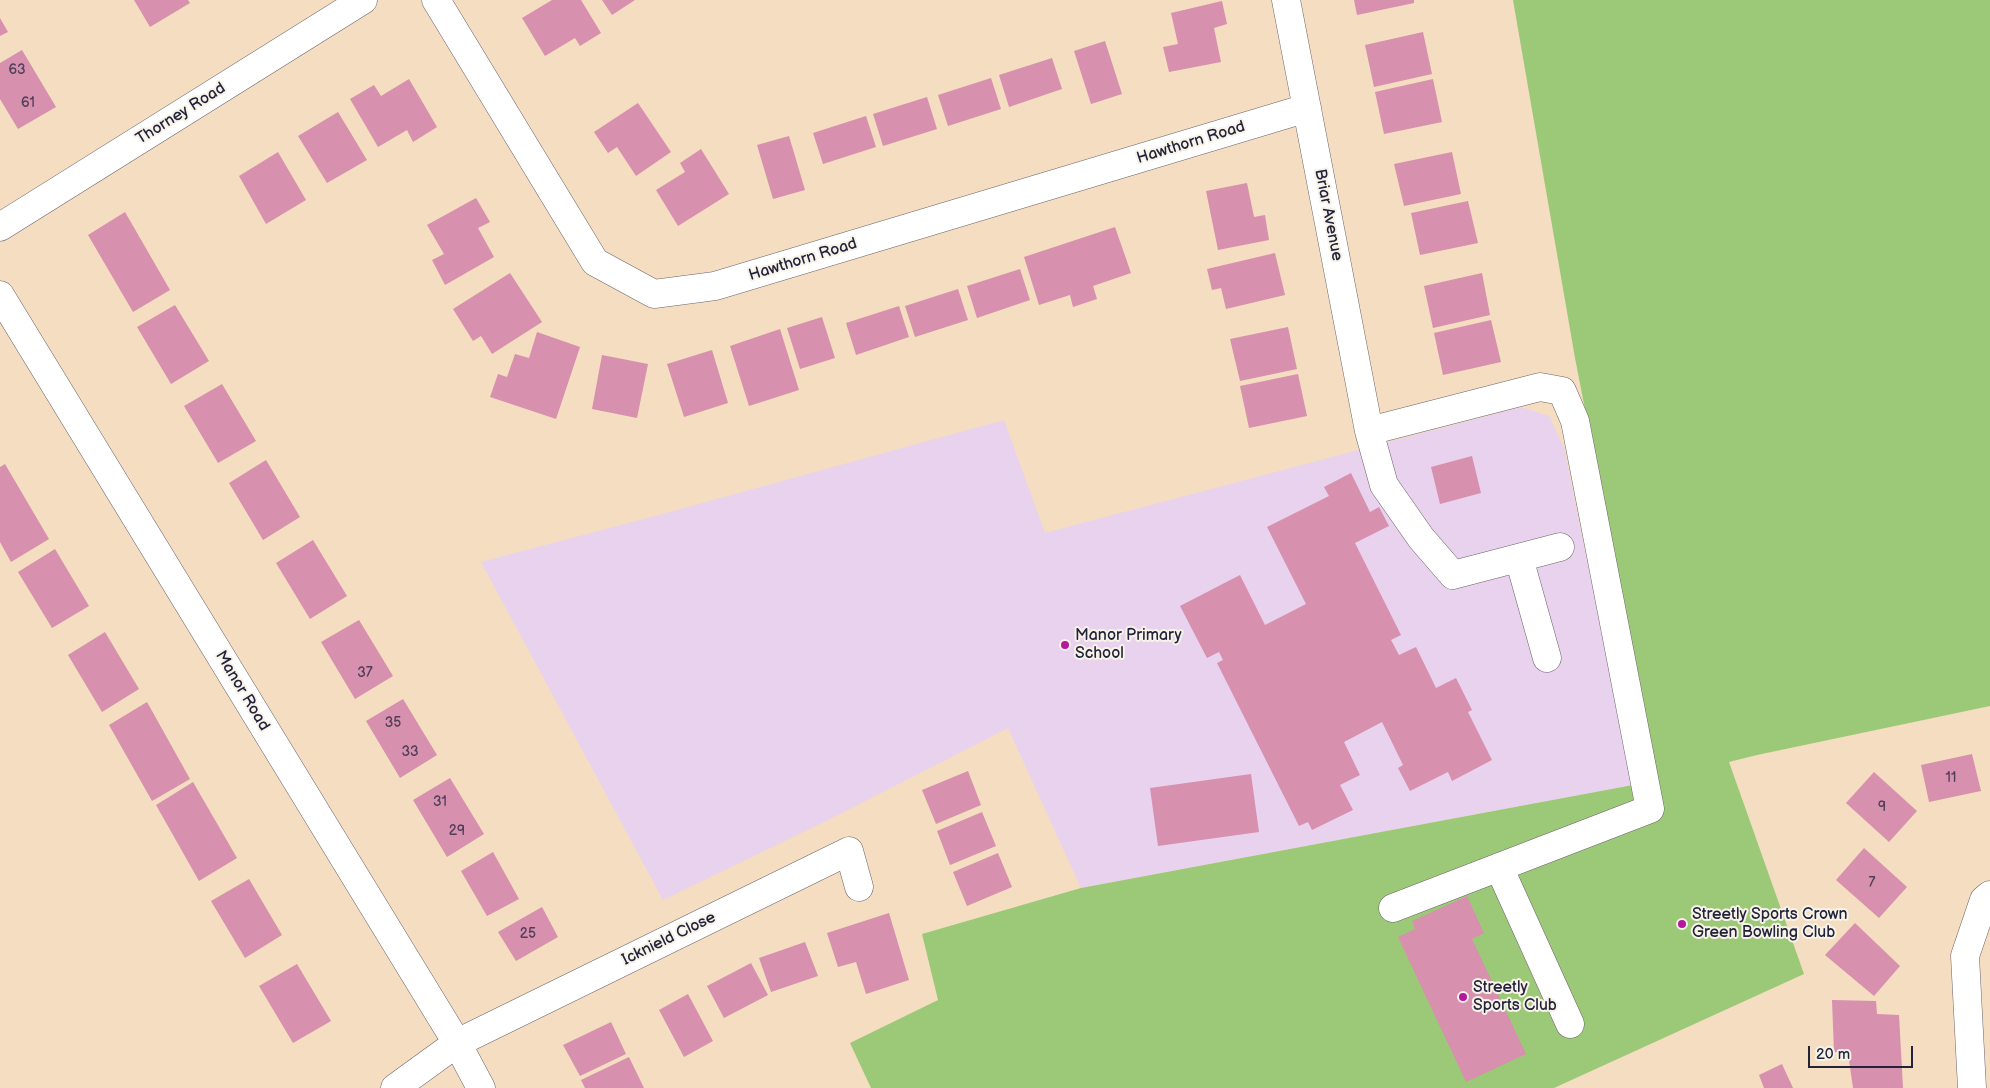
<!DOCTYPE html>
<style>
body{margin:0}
#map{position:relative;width:1990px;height:1088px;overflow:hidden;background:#f4ddc0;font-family:"Balsamiq Sans",sans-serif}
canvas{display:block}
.scale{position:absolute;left:1808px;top:1046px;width:105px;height:22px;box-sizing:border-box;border:2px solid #22223b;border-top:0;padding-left:6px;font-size:15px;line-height:18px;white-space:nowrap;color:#22223b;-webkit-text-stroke:4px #f7f3e8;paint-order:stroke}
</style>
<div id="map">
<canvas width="1990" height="1088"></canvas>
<div class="scale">20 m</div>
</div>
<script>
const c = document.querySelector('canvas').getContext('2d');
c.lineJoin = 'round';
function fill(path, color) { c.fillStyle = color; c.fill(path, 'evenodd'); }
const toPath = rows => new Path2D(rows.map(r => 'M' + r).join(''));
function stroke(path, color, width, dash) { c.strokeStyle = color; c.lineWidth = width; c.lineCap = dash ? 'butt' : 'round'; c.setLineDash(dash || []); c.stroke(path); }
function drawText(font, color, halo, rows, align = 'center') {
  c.font = font + ' "Balsamiq Sans",sans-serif'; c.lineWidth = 4; c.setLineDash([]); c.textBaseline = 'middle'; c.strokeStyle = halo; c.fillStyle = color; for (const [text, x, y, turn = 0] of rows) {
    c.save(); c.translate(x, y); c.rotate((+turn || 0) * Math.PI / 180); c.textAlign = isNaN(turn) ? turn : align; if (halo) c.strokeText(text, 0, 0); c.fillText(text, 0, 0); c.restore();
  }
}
fill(toPath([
 [1521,407,1549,416,1564,448,1633,785,1081,888,1008,728,826,821,663,900,481,562,655,516,1004,420,1045,533]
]), '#e9d2ed');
fill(toPath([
 [1513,0,1990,0,1990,706,1757,755,1729,762,1804,974,1554,1088,871,1088,850,1043,938,1000,922,934,1081,888,1633,785,1657,778,1575,358]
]), '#9cc977');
fill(toPath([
 [134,0,188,0,190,3,150,27],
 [552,0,581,0,601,33,580,46,575,38,545,56,522,18],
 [602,0,635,0,612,15],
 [1354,0,1414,0,1414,3,1357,15],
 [1222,1,1227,24,1214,28,1221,62,1169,72,1163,47,1178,44,1171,13],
 [0,18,8,32,0,36],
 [1423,32,1432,74,1374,87,1365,45],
 [1105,41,1122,94,1091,104,1074,51],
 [22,50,56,107,18,129,0,99,0,63],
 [1052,58,1062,89,1009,107,999,75],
 [991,78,1001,109,948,126,938,95],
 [409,79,437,127,413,142,407,130,378,147,350,99,374,85,381,96],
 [1433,79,1442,122,1384,134,1375,92],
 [927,97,937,129,883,146,873,114],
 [638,103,671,152,636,176,617,147,608,153,594,132],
 [338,112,367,160,327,183,298,136],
 [866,116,876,147,823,164,813,133],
 [789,136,805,190,773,199,757,145],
 [701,149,729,194,678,226,656,190,685,172,680,163],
 [278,152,306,200,266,224,239,176],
 [1452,152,1461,194,1404,206,1394,164],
 [1247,183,1254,217,1265,215,1269,240,1218,250,1206,191],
 [476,198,490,222,478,228,494,257,445,285,432,260,444,254,427,225],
 [1468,201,1478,243,1420,255,1411,213],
 [125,212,170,290,133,312,88,235],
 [1115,227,1131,273,1093,286,1097,299,1073,307,1070,295,1039,305,1024,257],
 [1275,253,1285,295,1226,309,1221,288,1212,290,1207,269],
 [1020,269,1030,300,977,318,967,286],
 [510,273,542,322,492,354,481,336,473,341,453,309],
 [1482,273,1490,315,1433,328,1424,286],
 [958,289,968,320,915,337,905,306],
 [175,305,209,361,171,384,137,327],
 [899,306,909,337,856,355,846,323],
 [822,317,835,358,800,369,787,328],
 [1491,320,1501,362,1443,375,1434,333],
 [1288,327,1297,369,1240,381,1230,339],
 [780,329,799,390,749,406,730,346],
 [537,332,580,347,556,419,490,397,498,374,507,377,515,354,529,358],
 [712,350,728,403,684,417,667,364],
 [602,355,648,364,637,418,592,409],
 [1298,374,1307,416,1249,428,1240,386],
 [222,384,256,441,218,463,184,406],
 [1472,456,1481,493,1440,504,1431,467],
 [266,460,300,517,263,540,229,483],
 [5,464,49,539,11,562,0,542,0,467],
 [1351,473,1370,512,1379,507,1389,526,1355,543,1401,635,1391,640,1399,655,1416,647,1436,688,1456,678,1472,710,1468,712,1492,760,1452,781,1448,772,1410,791,1398,768,1403,765,1382,722,1344,742,1360,775,1340,785,1353,810,1312,830,1308,822,1299,826,1217,663,1223,660,1219,652,1207,658,1180,606,1240,575,1265,625,1306,604,1267,527,1329,496,1324,487],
 [313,540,347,596,310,619,276,563],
 [55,549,89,606,52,628,18,572],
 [359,620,393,676,355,699,321,642],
 [105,632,139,689,102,712,68,655],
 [403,699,437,755,400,778,366,721],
 [147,702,190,779,152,801,109,725],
 [1972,754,1981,791,1929,802,1921,765],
 [968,771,981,805,936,824,922,790],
 [1874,772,1917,811,1889,842,1846,803],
 [1251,774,1259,832,1158,846,1150,788],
 [450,778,484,834,447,857,413,800],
 [193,782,237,858,199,881,156,805],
 [982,812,996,846,950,865,937,831],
 [1864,848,1907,887,1879,918,1836,880],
 [493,852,519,899,487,916,461,871],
 [998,853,1012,887,967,906,953,872],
 [249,879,282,935,245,958,211,901],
 [1467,896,1484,933,1472,939,1526,1054,1466,1082,1398,937,1415,929,1412,921],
 [542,907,558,937,516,961,498,932],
 [889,913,909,980,866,994,856,962,838,967,827,933],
 [1855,923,1900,966,1874,996,1825,955],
 [805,942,818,976,771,992,759,958],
 [751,963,768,995,724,1018,707,986],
 [297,964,331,1021,293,1043,259,986],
 [688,994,713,1041,684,1057,659,1010],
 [1832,1000,1876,1001,1877,1014,1899,1015,1903,1088,1853,1088,1848,1053,1834,1052],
 [611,1022,626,1054,580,1076,563,1045],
 [629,1057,644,1088,585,1088,581,1080],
 [1782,1064,1793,1088,1764,1088,1759,1075]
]), '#d790ad');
const minor = toPath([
 [436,0,595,262,654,294,715,286,1307,108],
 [1286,0,1369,431,1384,485,1421,538,1453,575,1560,547],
 [0,227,363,0],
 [0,295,457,1043,481,1088],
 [1369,431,1540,387,1562,391,1575,421,1650,809,1393,908],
 [1519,558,1547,658],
 [1499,867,1570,1024],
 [395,1088,457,1043,849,851,859,887],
 [1972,1088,1965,956,1984,900,1990,895]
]);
stroke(minor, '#6c636a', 29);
stroke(minor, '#fff', 28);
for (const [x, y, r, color] of [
 [1065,645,5,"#b5179e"],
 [1682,924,5,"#b5179e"],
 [1463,997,5,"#b5179e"]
]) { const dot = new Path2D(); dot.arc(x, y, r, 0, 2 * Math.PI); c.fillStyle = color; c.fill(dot); stroke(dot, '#f7f3e8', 2); }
drawText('14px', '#4f3e58', null, [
 ["63",17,70],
 ["61",28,103],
 ["37",365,673],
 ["35",393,723],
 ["33",410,752],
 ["11",1951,778],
 ["31",440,802],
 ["9",1882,807],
 ["29",457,831],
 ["7",1872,883],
 ["25",528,934]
]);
drawText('16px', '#22223b', '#f7f3e8', [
 ["Thorney Road",181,114,-32],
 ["Hawthorn Road",1191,143,-17],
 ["Briar Avenue",1328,215,79],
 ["Hawthorn Road",803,260,-17],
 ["Manor Road",242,691,59],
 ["Icknield Close",669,939,-26]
]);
drawText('16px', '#22223b', '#f7f3e8', [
 ["Manor Primary",1075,636],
 ["School",1075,654],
 ["Streetly Sports Crown",1692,915],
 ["Green Bowling Club",1692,933],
 ["Streetly",1473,988],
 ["Sports Club",1473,1006]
], 'left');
</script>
